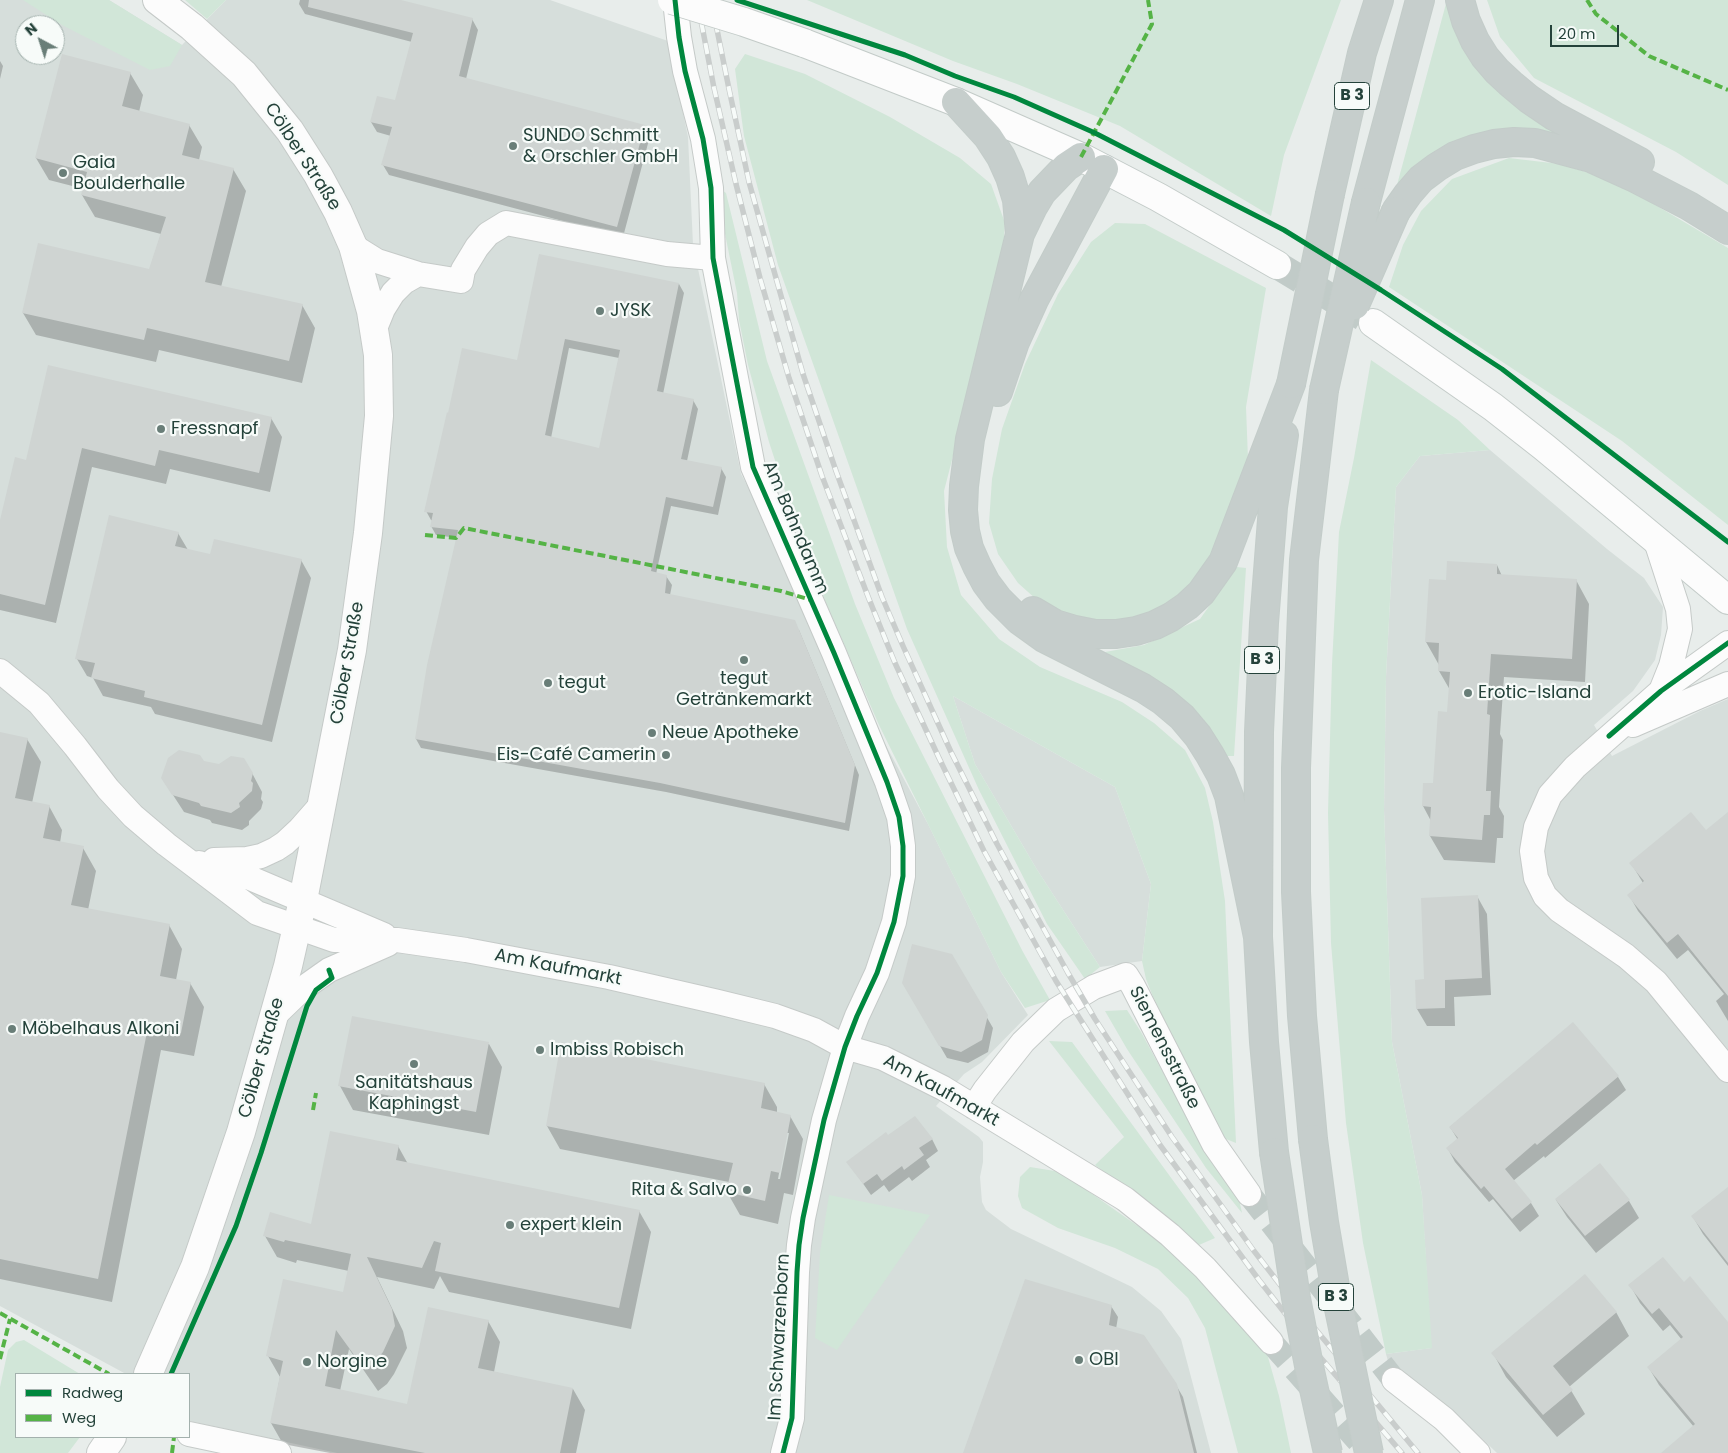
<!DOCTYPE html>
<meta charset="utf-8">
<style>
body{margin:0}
#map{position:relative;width:1728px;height:1453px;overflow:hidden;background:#e8edeb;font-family:Poppins,sans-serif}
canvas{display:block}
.legend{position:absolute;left:15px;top:1373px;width:175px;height:65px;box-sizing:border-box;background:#f7fbf9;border:1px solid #a3b1ad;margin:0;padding:6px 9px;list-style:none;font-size:15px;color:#24423a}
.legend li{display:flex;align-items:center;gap:10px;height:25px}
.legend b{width:25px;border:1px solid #a3b1ad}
.north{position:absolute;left:15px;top:15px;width:50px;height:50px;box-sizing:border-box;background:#f7fbf9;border:1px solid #a3b1ad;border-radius:50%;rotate:320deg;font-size:14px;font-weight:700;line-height:20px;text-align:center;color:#24423a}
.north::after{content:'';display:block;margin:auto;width:18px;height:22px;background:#697e78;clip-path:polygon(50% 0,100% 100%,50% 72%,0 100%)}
.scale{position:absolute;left:1550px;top:25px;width:69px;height:22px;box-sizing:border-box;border:2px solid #24423a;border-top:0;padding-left:6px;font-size:15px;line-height:18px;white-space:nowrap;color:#24423a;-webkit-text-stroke:4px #f7fbf9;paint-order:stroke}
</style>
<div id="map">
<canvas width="1728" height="1453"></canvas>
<ul class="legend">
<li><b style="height:6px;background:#00873e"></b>Radweg</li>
<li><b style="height:6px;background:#55b346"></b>Weg</li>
</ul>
<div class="north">N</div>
<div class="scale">20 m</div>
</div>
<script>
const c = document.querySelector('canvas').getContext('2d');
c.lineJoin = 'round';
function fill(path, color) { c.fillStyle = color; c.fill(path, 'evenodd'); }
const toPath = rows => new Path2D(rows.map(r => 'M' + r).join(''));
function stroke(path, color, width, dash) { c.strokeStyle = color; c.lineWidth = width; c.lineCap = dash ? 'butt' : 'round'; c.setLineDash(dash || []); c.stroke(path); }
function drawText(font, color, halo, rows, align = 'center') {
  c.font = font + ' Poppins,sans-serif'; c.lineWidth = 4.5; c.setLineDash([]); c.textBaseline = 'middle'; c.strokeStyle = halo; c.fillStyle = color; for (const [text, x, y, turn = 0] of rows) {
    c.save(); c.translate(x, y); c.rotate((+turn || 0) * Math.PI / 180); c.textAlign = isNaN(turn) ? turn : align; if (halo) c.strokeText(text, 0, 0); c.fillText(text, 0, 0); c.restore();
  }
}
fill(toPath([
 [0,0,109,0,182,45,226,0,550,0,668,41,688,137,693,245,741,474,929,826,1001,972,1028,1015,982,1062,964,1074,936,1106,979,1137,983,1142,983,1162,980,1177,982,1202,986,1210,1011,1229,1132,1287,1161,1311,1181,1339,1211,1453,337,1453,189,1421,189,1374,126,1374,0,1306],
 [25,25,55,25,55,55,25,55],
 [1490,450,1607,549,1644,578,1663,607,1661,635,1655,660,1633,691,1594,725,1612,756,1700,711,1728,699,1728,1453,1497,1453,1450,1408,1390,1368,1386,1354,1431,1348,1422,1195,1392,1042,1384,810,1386,676,1396,487,1420,456],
 [953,696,1115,787,1151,884,1142,961,1100,967,1036,868,975,764]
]), '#d6dedb');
fill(toPath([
 [23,0,109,0,182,45,170,66,150,70,62,25],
 [185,0,226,0,207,19],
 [807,0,1341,0,1284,155,1271,216,1120,126,1017,84,953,61],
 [1447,0,1472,51,1569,135,1563,139,1519,132,1401,188,1397,185],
 [1487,0,1728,0,1728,185,1676,152,1534,78,1500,37],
 [745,54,805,74,890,117,960,158,991,184,1005,223,1002,266,944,491,947,547,961,595,999,639,1040,667,1122,702,1154,723,1185,750,1205,788,1213,822,1225,901,1236,1143,1221,1137,1155,1002,1146,979,1142,961,1151,884,1115,787,953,696,975,764,1036,868,1100,967,1085,979,1047,924,979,790,907,629,778,265,744,136,735,69],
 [1509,158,1560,164,1615,181,1728,248,1728,525,1622,441,1389,287,1403,245,1421,211,1452,179],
 [722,190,726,193,767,361,855,604,894,698,1023,952,1050,1000,1025,1008,1001,972,879,725,826,603,788,500,769,442,748,365,739,320,737,293,725,234],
 [1115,223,1145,224,1266,288,1246,407,1248,459,1211,561,1170,607,1134,618,1094,622,1063,617,1037,600,1018,583,998,554,989,523,992,479,1002,429,1025,364,1058,294,1091,242],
 [1371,360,1458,420,1490,450,1420,456,1396,487,1386,676,1384,810,1392,1042,1422,1195,1432,1348,1386,1354,1363,1243,1346,1123,1331,943,1328,813,1332,664,1339,532,1354,458],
 [1237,567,1246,568,1234,756,1225,756,1203,719,1174,693,1105,652,1144,645,1200,619],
 [1127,1010,1141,1032,1205,1150,1237,1189,1242,1213,1206,1168,1127,1049,1105,1011],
 [1049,1041,1072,1042,1215,1238,1199,1245,1175,1224,1095,1165,1124,1137],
 [1030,1167,1061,1172,1162,1243,1234,1311,1266,1350,1279,1396,1291,1453,1238,1453,1205,1328,1188,1298,1158,1269,1115,1248,1058,1228,1022,1208,1018,1196,1020,1177],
 [829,1195,930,1215,837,1350,815,1338,820,1253],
 [24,1340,80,1374,16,1374,16,1437,80,1437,68,1453,0,1453,0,1387,8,1350,16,1342]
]), '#d1e6d8');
fill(toPath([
 [300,0,396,0,472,19,478,30,466,79,644,126,650,136,623,237,389,175,383,165,391,136,377,132,371,122,396,102,412,42,305,14,299,4],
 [0,61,3,66,0,79],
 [130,73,143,95,139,112,189,125,202,147,199,160,233,169,246,191,221,287,302,305,315,328,302,383,159,350,156,362,36,335,23,313,150,270,161,234,95,217,82,195,84,189,49,180,36,158],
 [679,284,684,293,663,394,693,400,698,409,687,461,721,468,726,477,718,515,671,506,656,574,666,576,672,585,670,595,799,630,859,775,849,831,666,792,421,748,416,739,457,538,436,535,431,526,433,521,431,520,426,511,518,361],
 [569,348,619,358,600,449,551,438],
 [49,367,271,418,282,437,270,492,170,469,166,484,92,467,56,623,0,610,0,526,27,461],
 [178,533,188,550,211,555,301,560,311,578,272,742,155,714,151,707,103,696,93,678,87,676,77,659],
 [1497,565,1502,576,1576,580,1589,604,1585,682,1504,677,1500,734,1503,740,1499,807,1504,816,1503,838,1497,838,1495,863,1444,860,1430,836,1431,821,1423,806,1424,784,1434,785,1448,713,1450,690,1439,671,1439,665,1426,642,1430,580,1447,581],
 [0,733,27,739,41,762,32,803,49,806,62,830,60,843,83,848,96,871,88,910,169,925,182,949,176,980,190,983,204,1007,194,1056,161,1050,112,1302,0,1279],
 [204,762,252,773,262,792,261,799,263,802,261,809,249,821,249,825,242,830,212,823,210,820,184,812,162,778],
 [1728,819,1728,1021,1716,1001,1724,994,1688,950,1677,959,1638,911,1629,895,1643,883,1631,863,1706,831],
 [1477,896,1487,914,1491,995,1454,997,1455,1026,1427,1026,1417,1009],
 [951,955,993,1028,988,1052,968,1063,947,1058,903,982],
 [1573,1024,1618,1077,1626,1090,1545,1158,1544,1156,1513,1181,1531,1203,1539,1216,1520,1232,1493,1199,1489,1202,1455,1162,1448,1149,1458,1140,1450,1127],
 [489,1044,502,1067,489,1135,353,1110,340,1086],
 [764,1084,777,1107,777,1113,790,1116,803,1139,793,1195,784,1193,778,1224,740,1215,727,1192,729,1182,560,1149,547,1126],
 [786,1133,789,1133,780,1179,778,1179],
 [888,1137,932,1139,938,1151,926,1160,930,1167,912,1181,909,1177,889,1192,884,1185,871,1195,848,1162],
 [398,1146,408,1164,639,1211,651,1232,631,1329,449,1292,440,1276,434,1289,377,1277,403,1331,407,1348,394,1374,387,1384,378,1391,349,1349,340,1391,408,1405,488,1321,500,1342,494,1372,573,1389,585,1410,576,1453,330,1453,283,1444,271,1423,280,1377,268,1356,344,1294,349,1271,297,1260,296,1263,277,1257,265,1236,311,1226],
 [1728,1189,1728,1266,1703,1234,1693,1217],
 [1556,1200,1629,1201,1639,1218,1596,1253,1567,1217],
 [1684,1284,1728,1324,1728,1453,1663,1453,1694,1427,1659,1385,1649,1368,1682,1340,1670,1325,1663,1331,1640,1303,1630,1285],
 [1111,1306,1118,1317,1116,1329,1176,1385,1183,1397,1197,1453,965,1453],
 [1616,1312,1629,1336,1569,1387,1585,1414,1557,1437,1506,1377,1493,1353]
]), '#0003');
fill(toPath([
 [309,0,401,0,473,18,459,76,645,125,617,227,381,165,392,127,370,122,377,96,395,100,413,33,308,7],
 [62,54,131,72,122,106,190,124,182,155,234,168,205,282,303,304,289,361,147,328,144,340,22,313,38,243,149,269,166,217,81,195,87,172,35,158],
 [539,254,679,283,657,391,694,399,681,459,722,467,713,507,666,497,651,571,667,575,665,593,795,620,855,765,845,823,660,783,415,739,427,665,458,530,430,527,433,513,424,512,447,412,448,413,462,348,517,360],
 [565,339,620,350,599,448,545,435],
 [48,365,272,417,259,473,159,450,155,466,82,448,45,605,0,594,0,520,15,457,26,460],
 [109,515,179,532,175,546,210,554,214,539,302,559,262,725,144,697,145,691,91,678,95,663,75,659],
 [1447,561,1497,564,1497,574,1577,579,1572,659,1491,654,1487,714,1490,715,1486,791,1491,791,1490,815,1484,815,1482,840,1429,836,1431,807,1422,806,1423,783,1433,783,1438,711,1447,712,1450,672,1438,671,1439,643,1425,642,1429,579,1446,580],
 [0,732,28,738,15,798,50,805,43,838,84,846,71,905,170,924,160,976,191,982,181,1033,148,1027,98,1279,0,1259],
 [179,750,200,755,204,761,219,764,231,756,244,758,253,773,251,781,253,783,252,791,239,803,240,807,231,813,201,806,199,803,172,795,161,778,168,758],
 [1691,812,1706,830,1728,812,1728,996,1678,934,1667,943,1627,895,1644,881,1629,863],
 [1478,895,1482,978,1445,980,1445,1008,1416,1009,1415,980,1424,979,1421,898],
 [912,944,952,954,988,1015,982,1040,961,1052,939,1046,902,983],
 [352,1016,489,1042,476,1112,338,1086],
 [1573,1022,1619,1076,1537,1145,1535,1143,1505,1169,1532,1202,1512,1219,1484,1186,1481,1189,1446,1148,1458,1138,1449,1127],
 [561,1042,765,1083,761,1108,791,1115,780,1173,771,1171,765,1201,726,1192,733,1163,546,1126],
 [915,1116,933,1139,919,1148,924,1155,904,1170,902,1166,882,1181,877,1174,863,1184,846,1162,886,1132,888,1135],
 [330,1131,399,1145,396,1160,640,1210,619,1308,435,1271,441,1243,434,1241,422,1268,367,1257,392,1309,395,1326,383,1352,375,1362,365,1370,336,1330,325,1386,407,1404,428,1307,489,1320,478,1368,573,1388,560,1453,425,1453,270,1423,283,1361,266,1356,283,1279,343,1292,351,1254,285,1240,284,1242,263,1236,270,1212,311,1224],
 [1600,1163,1630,1200,1585,1236,1555,1199],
 [1728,1187,1728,1263,1691,1216],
 [1663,1257,1684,1282,1690,1276,1728,1322,1728,1453,1661,1453,1695,1424,1647,1367,1683,1337,1659,1308,1652,1314,1628,1285],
 [1585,1274,1617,1312,1553,1366,1573,1390,1543,1415,1491,1353],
 [1025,1279,1112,1305,1109,1325,1144,1335,1177,1384,1194,1453,963,1453]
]), '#cfd4d2');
stroke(toPath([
 [1249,1194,1394,1380],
 [1271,1342,1369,1453]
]), '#c1cbc8', 24, [24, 12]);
stroke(toPath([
 [1277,265,1363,317]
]), '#c1cbc8', 28, [28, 14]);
const minor = toPath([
 [675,0,679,37,685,71,703,139,711,188,713,258,753,467,834,653,887,782,899,817,903,846,903,876,894,922,877,973,857,1016,845,1047,824,1120,803,1218,799,1245,797,1272,792,1418,783,1453],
 [353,246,377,261,418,274,461,281,463,270,477,247,488,234,506,223,667,254,713,258],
 [374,331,383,309,393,293,404,282,418,274],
 [1655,538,1678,609,1680,629,1671,666,1661,691],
 [1728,643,1661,691,1575,767,1550,795,1536,827,1532,851,1536,878,1545,896,1559,910,1626,956,1656,982,1728,1070],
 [0,671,39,703,75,746,108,789,133,816,166,844,257,913,334,940,397,940,466,950,609,977,718,1002,775,1016,814,1030,845,1047,883,1058,943,1088,1125,1199,1170,1235,1205,1268,1271,1342],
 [1633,725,1728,684],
 [214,860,247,859,261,856,276,849,285,843,300,829,322,804],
 [199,863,243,875,384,935],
 [273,1017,302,989,329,970,388,944],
 [974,1107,985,1090,1023,1042,1056,1010,1094,987,1126,975,1133,986,1214,1144,1249,1194],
 [1394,1380,1444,1419,1478,1453],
 [189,1434,279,1453]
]);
const tertiary = toPath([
 [148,1374,195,1267,241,1132,288,966,303,900,352,650,368,533,379,416,378,355,371,311,353,246,338,212,318,175,290,131,244,74,192,27,157,0],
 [101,1453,112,1437]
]);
const secondary = toPath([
 [804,43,956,102,1081,157,1158,197,1277,265],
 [1373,323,1493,407,1544,447,1728,600]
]);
const trunk = toPath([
 [1460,0,1466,21,1475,41,1485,57,1497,71,1511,84,1529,99,1554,116,1640,162],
 [956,102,988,137,1001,157,1010,177,1017,200,1020,234,970,439,964,486,963,510,965,531,969,548,977,566,986,583,998,599,1019,620,1044,638,1143,688,1163,701,1182,717,1198,736,1210,755,1221,775,1229,796,1258,937],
 [1330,194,1362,53,1379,0],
 [1366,202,1420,0],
 [1396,211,1408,194,1421,179,1437,167,1455,156,1474,149,1494,144,1514,142,1535,143,1591,158,1633,177,1689,206,1728,230],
 [1020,234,1033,207,1042,192,1066,167,1081,157],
 [998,392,1015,342,1034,300,1104,169],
 [1033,611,1055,624,1075,630,1095,634,1116,634,1136,631,1155,625,1171,617,1187,606,1201,593,1223,562,1291,384],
 [1313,1139,1302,1016,1296,892,1296,768,1304,560,1324,390],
 [1274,1152,1264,1042,1258,937,1259,732,1264,623,1273,507,1284,435]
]);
stroke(minor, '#c5cac8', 26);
stroke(tertiary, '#c5cac8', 30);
stroke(secondary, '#c3cbc8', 30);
stroke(trunk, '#c3ccc9', 30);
stroke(minor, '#fcfcfc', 24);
stroke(tertiary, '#fcfcfc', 28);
stroke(secondary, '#fcfcfc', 28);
stroke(trunk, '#c6cecc', 28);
const rail = toPath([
 [697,0,714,88,736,184,760,278,789,378,822,476,869,599,895,663,939,758,984,851,1056,981,1160,1145,1259,1280,1309,1344,1402,1453],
 [711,0,729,89,749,182,803,374,836,471,882,597,903,646,951,752,997,844,1068,973,1095,1019,1172,1137,1254,1251,1302,1313,1418,1453]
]);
stroke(rail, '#c9cdcc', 5.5);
stroke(rail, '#f7fbf9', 4, [11]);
const secondaryBridge = toPath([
 [672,0,744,22,804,43]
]);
const trunkBridge = toPath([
 [1355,305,1396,211],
 [1291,384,1330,194],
 [1324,390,1366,202],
 [1313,1139,1324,1222,1338,1304,1369,1453],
 [1274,1152,1296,1298,1310,1371,1328,1453]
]);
stroke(secondaryBridge, '#c3cbc8', 30, []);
stroke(trunkBridge, '#c3ccc9', 30, []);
stroke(secondaryBridge, '#fcfcfc', 28);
stroke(trunkBridge, '#c6cecc', 28);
stroke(toPath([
 [1587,0,1596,14,1649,56,1728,90],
 [1081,157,1152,24,1148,0],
 [425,535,456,538,464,528,781,591,811,600],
 [313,1110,316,1093],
 [0,1313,109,1374],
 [0,1359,10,1319],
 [172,1453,174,1437]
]), '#55b346', 4, [8, 4]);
stroke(toPath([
 [675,0,679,37,685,71,703,139,711,188,713,258,753,467,834,653,887,782,899,817,903,846,903,876,894,922,877,973,857,1016,845,1047,824,1120,803,1218,799,1245,797,1272,792,1418,783,1453],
 [737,0,905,55,955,76,1014,97,1095,133,1284,230,1381,290,1502,369,1728,542],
 [1609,736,1661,691,1728,643],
 [171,1374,236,1226,261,1153,307,1006,316,990,332,978,329,970]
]), '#00873e', 5);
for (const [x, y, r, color] of [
 [513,146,5,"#697e78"],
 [63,173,5,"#697e78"],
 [600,311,5,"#697e78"],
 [161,429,5,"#697e78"],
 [744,660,5,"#697e78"],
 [548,683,5,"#697e78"],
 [1468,693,5,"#697e78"],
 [652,733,5,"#697e78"],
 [666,755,5,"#697e78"],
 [12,1029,5,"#697e78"],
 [540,1050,5,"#697e78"],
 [414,1064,5,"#697e78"],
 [747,1190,5,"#697e78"],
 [510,1225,5,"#697e78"],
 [1079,1360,5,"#697e78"],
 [307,1362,5,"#697e78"]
]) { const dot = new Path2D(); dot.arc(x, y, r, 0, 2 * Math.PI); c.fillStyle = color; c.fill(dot); stroke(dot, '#f7fbf9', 2); }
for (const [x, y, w] of [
 [1352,96,35],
 [1262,660,35],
 [1336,1297,35]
]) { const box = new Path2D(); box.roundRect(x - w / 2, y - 13.5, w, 27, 4); c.fillStyle = '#f7fbf9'; c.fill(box); stroke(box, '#24423a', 1); }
drawText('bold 16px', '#24423a', null, [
 ["B 3",1352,96],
 ["B 3",1262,660],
 ["B 3",1336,1297]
]);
drawText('18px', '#24423a', '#f7fbf9', [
 ["SUNDO Schmitt",523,136],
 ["& Orschler GmbH",523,157],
 ["Gaia",73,163],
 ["Boulderhalle",73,184],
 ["JYSK",610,311],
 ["Fressnapf",171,429],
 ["tegut",744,679,"center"],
 ["Getränkemarkt",744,700,"center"],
 ["tegut",558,683],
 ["Erotic-Island",1478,693],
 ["Neue Apotheke",662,733],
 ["Eis-Café Camerin",656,755,"right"],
 ["Möbelhaus Alkoni",22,1029],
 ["Imbiss Robisch",550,1050],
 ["Sanitätshaus",414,1083,"center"],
 ["Kaphingst",414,1104,"center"],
 ["Rita & Salvo",737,1190,"right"],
 ["expert klein",520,1225],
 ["OBI",1089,1360],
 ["Norgine",317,1362]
], 'left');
drawText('18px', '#24423a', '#f7fbf9', [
 ["Cölber Straße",302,157,57],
 ["Am Bahndamm",795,528,67],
 ["Cölber Straße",348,663,-80],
 ["Am Kaufmarkt",558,968,11],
 ["Siemensstraße",1164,1048,63],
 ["Cölber Straße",262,1058,-74],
 ["Am Kaufmarkt",941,1091,29],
 ["Im Schwarzenborn",780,1337,-87]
]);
</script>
